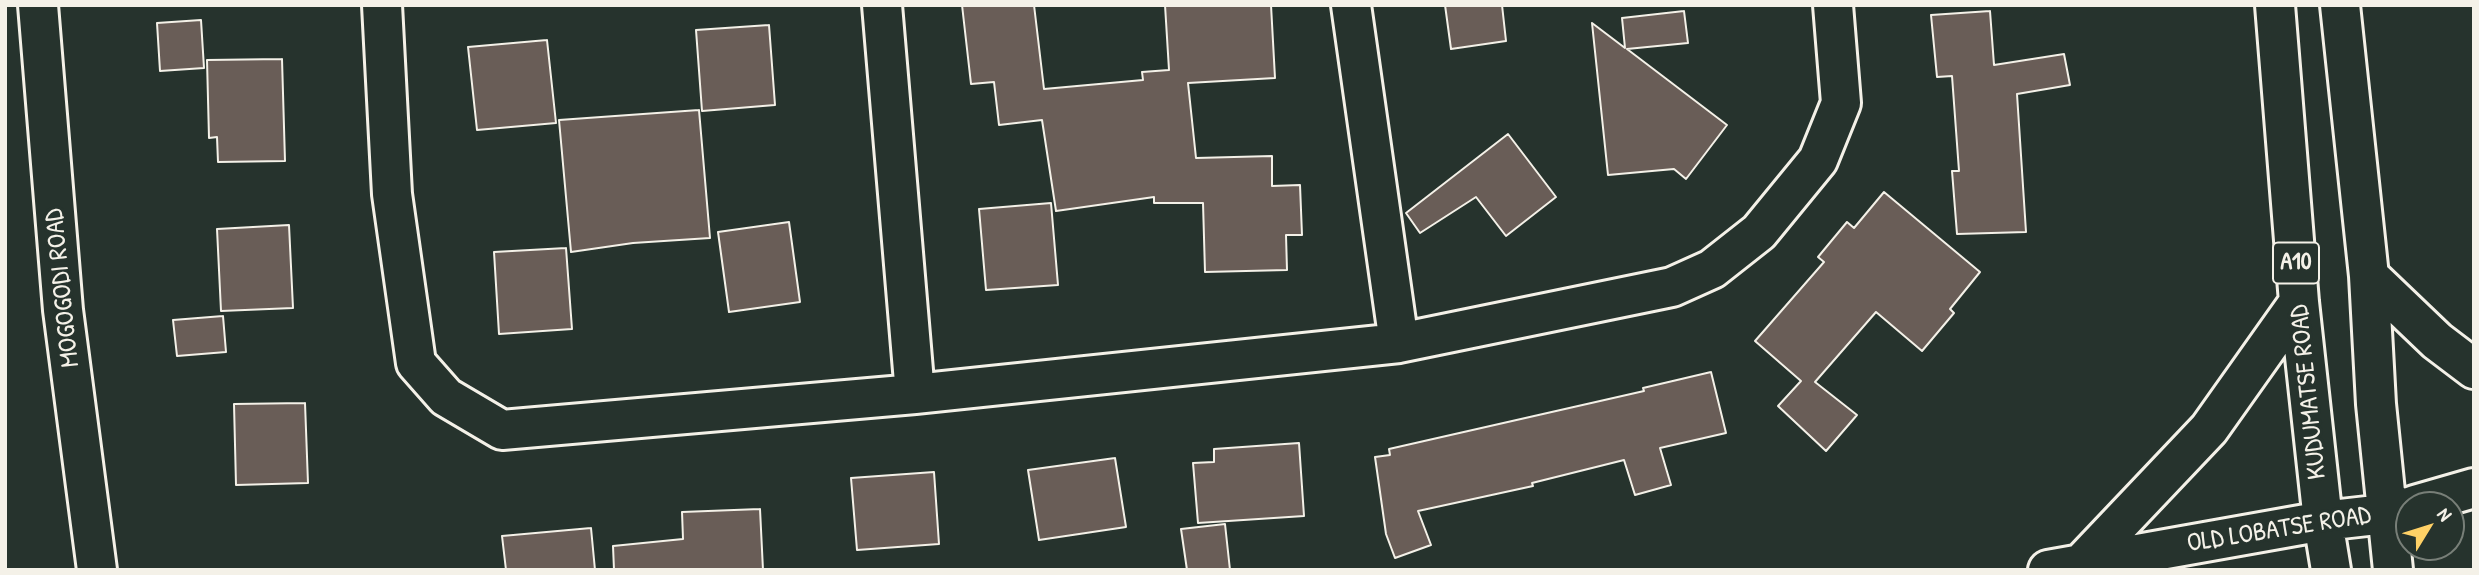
<!DOCTYPE html>
<style>
body{margin:0}
#map{position:relative;width:2479px;height:575px;overflow:hidden;background:#26332d;font-family:"Patrick Hand",sans-serif}
canvas{display:block}
.frame{position:absolute;inset:0;border:7px solid #f4f1e8;pointer-events:none}
.north{position:absolute;left:2395px;top:491px;width:70px;height:70px;box-sizing:border-box;background:#26332d;border:2px solid #787f78;border-radius:50%;rotate:52deg;font-size:19px;font-weight:700;line-height:28px;text-align:center;color:#f4f1e8}
.north::after{content:'';display:block;margin:auto;width:24px;height:32px;background:#ffd166;clip-path:polygon(50% 0,100% 100%,50% 72%,0 100%)}
</style>
<div id="map">
<canvas width="2479" height="575"></canvas>
<div class="frame"></div>
<div class="north">N</div>
</div>
<script>
const c = document.querySelector('canvas').getContext('2d');
c.lineJoin = 'round';
function fill(path, color) { c.fillStyle = color; c.fill(path, 'evenodd'); }
const toPath = rows => new Path2D(rows.map(r => 'M' + r).join(''));
function stroke(path, color, width, dash) { c.strokeStyle = color; c.lineWidth = width; c.lineCap = dash ? 'butt' : 'round'; c.setLineDash(dash || []); c.stroke(path); }
function drawText(font, color, halo, rows, align = 'center') {
  c.font = font + ' "Patrick Hand",sans-serif'; c.lineWidth = 6; c.setLineDash([]); c.textBaseline = 'middle'; c.strokeStyle = halo; c.fillStyle = color; for (const [text, x, y, turn = 0] of rows) {
    c.save(); c.translate(x, y); c.rotate((+turn || 0) * Math.PI / 180); c.textAlign = isNaN(turn) ? turn : align; if (halo) c.strokeText(text, 0, 0); c.fillText(text, 0, 0); c.restore();
  }
}
const building = toPath([
 [962,5,1034,5,1044,89,1143,80,1142,72,1169,70,1165,5,1271,5,1275,78,1188,83,1196,158,1272,156,1272,186,1300,185,1302,235,1286,235,1287,270,1205,272,1203,203,1154,203,1154,197,1056,211,1042,120,999,125,994,82,971,84,962,5],
 [1445,5,1502,5,1506,41,1451,49,1445,5],
 [1684,11,1688,43,1627,49,1727,125,1686,179,1674,169,1608,175,1592,23,1625,48,1622,18,1684,11],
 [1990,11,1994,65,2064,54,2070,85,2017,94,2026,232,1957,234,1952,171,1959,171,1952,76,1937,77,1931,15,1990,11],
 [201,20,204,68,160,71,157,23,201,20],
 [769,25,775,105,702,111,696,30,769,25],
 [547,40,556,123,477,130,468,47,547,40],
 [282,59,285,161,218,162,217,137,209,138,207,60,282,59],
 [699,110,710,238,633,243,571,252,559,120,699,110],
 [1508,134,1556,197,1506,236,1476,197,1420,233,1406,213,1508,134],
 [1884,192,1980,272,1950,309,1954,313,1922,351,1876,312,1815,382,1857,415,1826,451,1778,406,1801,381,1755,341,1824,262,1818,257,1847,222,1854,228,1884,192],
 [1051,203,1058,285,986,290,979,209,1051,203],
 [789,222,800,302,729,312,718,232,789,222],
 [289,225,293,308,221,311,217,229,289,225],
 [566,248,572,329,499,334,494,252,566,248],
 [223,316,226,352,177,356,173,320,223,316],
 [1711,372,1726,433,1660,448,1671,485,1635,495,1624,460,1532,483,1533,486,1418,511,1431,545,1395,558,1386,534,1375,457,1390,455,1389,449,1644,391,1643,388,1711,372],
 [305,403,308,483,236,485,234,404,305,403],
 [1299,443,1304,516,1198,523,1193,463,1214,462,1214,449,1299,443],
 [1115,458,1126,527,1039,540,1028,470,1115,458],
 [934,472,939,544,857,550,851,478,934,472],
 [760,509,763,570,614,570,613,546,683,539,682,512,760,509],
 [1225,524,1230,570,1187,570,1181,529,1225,524],
 [591,528,595,570,506,570,502,536,591,528]
]);
fill(building, '#695d57');
stroke(building, '#f4f1e8', 2);
const minor = toPath([
 [38,5,63,310,97,570],
 [382,5,392,194,416,363,446,397,502,430,915,394,1399,343,1672,287,1712,269,1759,232,1818,160,1841,103,1833,5],
 [882,5,915,394],
 [1351,5,1399,343]
]);
const major = toPath([
 [2275,5,2299,302,2323,521,2331,570],
 [2340,5,2369,276,2376,404,2393,570],
 [2369,276,2437,341,2474,369],
 [2415,505,2474,488],
 [2081,564,2209,429,2299,302],
 [2048,570,2323,521,2385,514,2408,507]
]);
stroke(minor, '#f4f1e8', 44);
stroke(major, '#f4f1e8', 44);
stroke(minor, '#26332d', 38);
stroke(major, '#26332d', 38);
for (const [x, y, w] of [
 [2296,263,46]
]) { const box = new Path2D(); box.roundRect(x - w / 2, y - 20.5, w, 41, 5); c.fillStyle = '#26332d'; c.fill(box); stroke(box, '#f4f1e8', 2); }
drawText('bold 24px', '#f4f1e8', null, [
 ["A10",2296,263]
]);
drawText('26px', '#f4f1e8', '#26332d', [
 ["MOGOGODI ROAD",63,288,-96],
 ["KUDUMATSE ROAD",2309,392,-96],
 ["OLD LOBATSE ROAD",2279,530,-9]
]);
</script>
